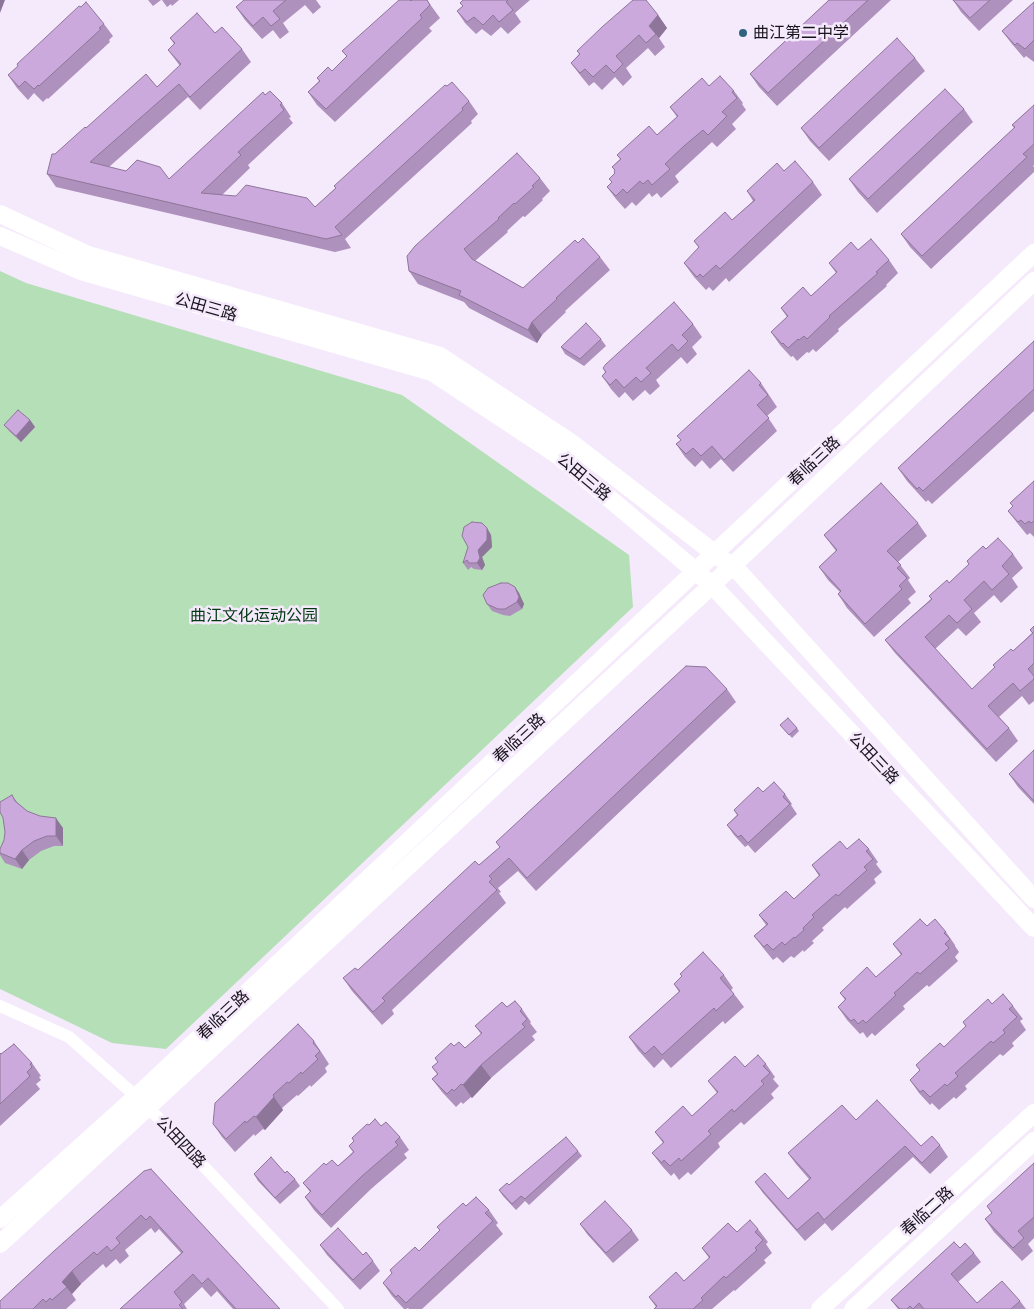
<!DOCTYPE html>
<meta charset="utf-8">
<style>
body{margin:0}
canvas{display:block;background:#f5e9fc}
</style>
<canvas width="1034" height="1309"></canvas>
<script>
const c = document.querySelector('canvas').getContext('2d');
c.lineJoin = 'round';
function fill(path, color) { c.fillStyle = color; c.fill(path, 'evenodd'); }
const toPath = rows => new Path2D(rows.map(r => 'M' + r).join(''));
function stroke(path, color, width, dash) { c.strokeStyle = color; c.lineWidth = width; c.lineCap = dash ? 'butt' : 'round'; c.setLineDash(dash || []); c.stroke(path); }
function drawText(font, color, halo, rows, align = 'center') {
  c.font = font + ' Barlow,"Noto Sans SC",sans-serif'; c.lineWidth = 5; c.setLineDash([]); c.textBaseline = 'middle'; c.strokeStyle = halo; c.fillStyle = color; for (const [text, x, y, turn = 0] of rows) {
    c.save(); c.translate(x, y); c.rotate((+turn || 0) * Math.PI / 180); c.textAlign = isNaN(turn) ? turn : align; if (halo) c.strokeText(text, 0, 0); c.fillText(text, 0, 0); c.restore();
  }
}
fill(toPath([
 [0,271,26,283,402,395,629,555,633,607,166,1049,112,1043,0,989]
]), '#b5e0b7');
stroke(toPath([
 [0,1006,69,1037,148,1107,338,1309]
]), '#fff', 12);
stroke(toPath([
 [0,214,88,255,440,356,570,442,740,573,1034,899],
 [0,236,81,271,432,372,559,456,712,585,1034,928],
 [0,1219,136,1097,1034,253],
 [0,1244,712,585,1034,281],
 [820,1309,1034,1113],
 [853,1309,1034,1141]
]), '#fff', 18);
fill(toPath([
 [148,0,161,0,153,6],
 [162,0,179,0,172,6,171,4,167,7],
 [244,0,316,0,321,7,313,14,305,5,283,23,289,32,280,39,273,30,262,39,245,20,236,7],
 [427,0,440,18,429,28,432,31,335,122,317,105,308,92,319,81,317,78,332,71,347,57,342,51,411,1],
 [463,0,530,0,515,13,521,22,508,34,501,27,491,36,482,29,476,34,465,23,457,11,463,6,460,3],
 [829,0,891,0,777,106,759,87,750,74],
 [953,0,1013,0,979,31,961,12],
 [1034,2,1034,62,1026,56,1024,58,1012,44,1002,31],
 [658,15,667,28,659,38,665,47,655,56,648,48,626,68,632,77,623,86,615,77,602,90,594,82,589,86,580,75,571,63,579,54,577,51],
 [104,24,113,36,109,40,110,42,48,99,47,98,43,102,34,93,28,100,17,88,8,75],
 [215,33,242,49,251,62,200,110,188,97,109,167,126,171,169,179,265,95,282,103,291,117,289,118,293,123,248,165,250,168,222,195,315,207,447,86,469,101,478,114,471,121,472,123,345,239,351,248,335,252,56,187,47,174,55,154,86,128,157,87,180,66,168,50,174,44,170,38],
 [915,58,925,71,829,161,810,141,801,128],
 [709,86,734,91,743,103,742,104,746,110,732,124,736,129,717,147,712,142,675,176,679,182,661,198,657,193,652,197,649,193,636,206,632,202,625,209,616,199,607,187,612,182,609,179,615,174,615,171,612,167,620,159,617,155,657,135,677,117,670,107],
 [1034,105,1034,165,1033,166,1034,167,1034,172,931,269,910,247,901,234,1014,128,1012,125],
 [964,109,973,122,877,213,858,192,849,179],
 [784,171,813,182,822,195,729,282,726,278,713,291,709,287,706,290,694,277,684,263,699,248,694,241,732,220,753,201,747,191],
 [540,178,550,191,542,199,543,200,525,217,523,216,507,231,508,232,475,261,523,288,578,243,600,257,610,270,565,311,566,312,542,335,537,343,469,308,464,302,418,284,409,271],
 [858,250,889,260,898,273,886,285,887,286,838,329,839,331,816,352,813,349,809,353,807,352,797,361,793,356,791,357,780,345,771,332,787,317,781,308,811,296,836,273,829,263],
 [693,324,702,337,692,347,697,354,687,364,681,357,656,380,660,386,650,395,645,390,633,401,625,392,619,398,611,389,602,376,605,372,603,368],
 [601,339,606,346,584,366,565,354,561,347],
 [1034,341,1034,411,932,504,928,500,926,502,907,481,898,468],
 [761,383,777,407,767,416,777,431,733,472,721,459,710,469,702,460,695,467,685,457,676,444,681,440,677,436],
 [30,420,35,427,21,442,9,431,4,425],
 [1034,481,1034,537,1030,533,1027,535,1018,524,1008,511,1013,507,1010,503],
 [918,523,927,536,898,562,910,578,908,580,916,592,908,599,911,603,874,637,847,608,838,594,840,592,828,580,819,567,836,551,824,535],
 [487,528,491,535,492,547,482,557,485,565,482,570,474,569,471,567,468,570,463,563],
 [986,549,1013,554,1023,568,1012,578,1018,587,1001,603,994,595,974,613,981,622,966,636,958,628,935,649,972,689,995,668,993,665,1013,651,1032,633,1030,630,1034,626,1034,701,1029,705,1022,696,999,717,1009,728,1018,741,996,762,895,653,885,640,931,599,929,596,949,583,969,564,967,561],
 [515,587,519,593,524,604,522,609,510,616,503,615,492,611,487,604],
 [727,689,736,702,536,891,518,871,498,888,501,892,499,893,506,903,392,1010,394,1014,382,1025,352,991,343,978,358,970,500,847,496,842],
 [780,725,797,728,799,731,792,738],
 [1034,750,1034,804,1018,787,1009,774],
 [763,792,785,794,792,804,791,805,797,814,755,853,748,845,745,847,734,835,727,825,737,815,734,810],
 [12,795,17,802,27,811,63,828,63,846,54,846,41,851,29,860,22,869,5,863,0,855,0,849,4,840],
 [847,849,869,849,878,862,876,864,882,872,874,879,876,883,847,909,845,907,822,928,824,930,812,941,814,943,804,952,803,950,794,958,791,956,783,963,777,957,773,960,764,949,754,936,766,925,759,915,794,899,819,876,812,865],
 [927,926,946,932,955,945,955,946,959,952,955,957,958,961,929,987,927,985,903,1006,905,1009,875,1036,872,1033,867,1038,863,1032,860,1034,847,1020,838,1007,845,1000,840,993,876,977,901,955,893,944],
 [680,974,724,975,733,988,731,990,744,1007,725,1024,723,1021,671,1068,663,1059,654,1068,638,1050,629,1037,679,992,674,984,682,976],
 [992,1004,1013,1006,1023,1019,1020,1021,1026,1030,1012,1043,1014,1046,1003,1056,1000,1054,965,1086,967,1089,956,1099,954,1097,939,1110,932,1103,930,1105,919,1093,910,1080,920,1071,916,1065,944,1047,966,1027,963,1022],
 [507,1007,522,1009,531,1022,530,1023,537,1032,532,1036,535,1040,491,1078,472,1098,471,1097,463,1104,461,1102,456,1107,442,1092,432,1079,437,1074,432,1067,438,1062,435,1058,454,1046,465,1048,481,1034,475,1026],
 [314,1041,329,1064,325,1068,327,1072,311,1087,310,1085,298,1096,297,1095,282,1108,283,1110,265,1130,263,1129,255,1136,254,1134,235,1152,222,1137,213,1124],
 [0,1053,1,1054,32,1063,41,1076,39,1077,41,1080,36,1084,40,1089,0,1126],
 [766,1064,775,1077,773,1079,779,1086,771,1094,774,1098,744,1125,741,1122,718,1143,720,1147,691,1175,688,1172,679,1180,674,1173,671,1176,662,1166,652,1153,663,1143,655,1132,692,1116,717,1093,708,1081,745,1067],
 [856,1120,921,1146,940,1145,948,1157,930,1174,913,1157,832,1231,825,1223,805,1241,763,1193,755,1182,788,1199,809,1179,796,1164,788,1153],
 [369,1125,381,1126,400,1137,409,1150,404,1154,407,1158,371,1189,331,1228,314,1210,305,1197,310,1192,303,1183,326,1165,338,1166,353,1152,349,1146,354,1141,352,1138],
 [578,1151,582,1156,529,1205,525,1201,516,1210,503,1196,499,1190],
 [1034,1163,1034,1238,1028,1244,1033,1251,1022,1261,994,1232,985,1219,992,1213,987,1206],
 [144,1171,280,1309,233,1309,217,1291,211,1297,202,1287,184,1304,187,1309,120,1309,181,1253,159,1229,155,1233,151,1228,125,1250,129,1256,120,1264,116,1259,106,1268,103,1264,81,1284,72,1294,76,1300,66,1309,0,1309],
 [285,1173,295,1179,300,1186,280,1204,258,1181,254,1174],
 [466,1206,489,1210,498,1223,496,1225,503,1234,422,1309,409,1309,408,1308,406,1309,404,1309,392,1296,383,1283,392,1274,390,1270,419,1251,440,1230,437,1227],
 [580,1224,632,1230,639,1240,613,1263,587,1234],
 [758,1229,768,1242,766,1244,772,1253,764,1260,766,1263,735,1291,734,1290,712,1309,654,1309,656,1307,649,1297,684,1281,709,1258,702,1248,737,1232],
 [320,1245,363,1255,373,1261,380,1271,360,1290,327,1255],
 [960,1248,974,1253,981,1262,958,1282,977,1303,1020,1301,1026,1309,898,1309,891,1300]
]), '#af91bd');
fill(toPath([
 [0,0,5,0,0,13],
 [658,15,667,28,659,38,649,26],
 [532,322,542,335,537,343,528,330],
 [30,420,35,427,21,442,16,436],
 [487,528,491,535,492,547,482,557,485,565,482,570,477,563,478,550],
 [515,587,519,593,524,604,522,609,517,602],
 [56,818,63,828,63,846,56,836],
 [22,850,29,860,22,869,15,859],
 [481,1065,491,1078,472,1098,463,1085],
 [274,1097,283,1110,265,1130,256,1117],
 [72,1271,81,1284,72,1294,62,1282]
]), '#8e769a');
const building = toPath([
 [244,0,286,0,273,11,280,19,271,26,263,17,253,26,236,7,244,0],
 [399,0,410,0,411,1,412,0,427,0,430,5,420,15,422,18,326,109,308,92,320,81,317,78,328,67,332,71,347,56,342,51,399,0],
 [463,0,508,0,506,2,513,10,499,22,493,15,483,25,474,17,467,22,457,11,463,6,460,3,463,0],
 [633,0,646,0,658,15,649,26,656,34,646,43,639,35,616,56,623,64,614,73,606,65,593,77,585,69,580,73,571,63,580,54,577,51,602,27,633,0],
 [829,0,868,0,768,93,750,74,829,0],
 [953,0,990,0,970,18,953,0],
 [86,2,104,24,99,28,101,29,39,86,38,85,34,89,25,81,19,87,8,75,18,66,17,64,45,38,79,6,81,7,86,2],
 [1034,2,1034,40,1025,49,1017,43,1015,45,1002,31,1034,2],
 [197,13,215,33,222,27,242,49,190,97,179,84,90,162,126,171,137,160,160,167,169,179,263,92,265,95,270,91,282,103,280,105,284,110,238,152,241,155,201,193,236,196,246,185,307,198,315,207,336,188,334,186,445,85,447,86,452,82,469,101,462,108,463,110,335,227,342,235,326,239,47,174,52,154,55,154,85,127,86,128,146,74,157,87,181,64,168,50,175,43,170,38,197,13],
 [897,38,915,58,819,148,801,128,897,38],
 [720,76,734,91,732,92,737,98,722,112,727,116,708,135,703,130,684,146,665,164,670,169,652,185,648,180,643,184,640,181,627,193,623,189,616,196,607,187,612,182,609,179,615,173,614,172,615,170,612,167,621,159,617,155,649,126,657,135,678,116,670,107,702,78,709,86,720,76],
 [945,89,964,109,868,199,849,179,945,89],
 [1034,105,1034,144,1023,154,1027,157,922,256,901,234,1015,127,1012,125,1034,105],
 [517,153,540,178,532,186,534,187,515,204,514,203,498,218,499,219,464,249,472,259,523,288,575,240,578,243,583,238,600,257,556,298,557,299,532,322,528,330,459,295,461,291,409,271,407,256,415,246,517,153],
 [795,161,813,182,720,269,716,265,703,277,700,274,697,277,684,263,699,247,694,241,725,212,732,220,755,200,747,191,777,163,784,171,795,161],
 [871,239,889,260,876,272,878,273,829,316,830,317,807,339,804,336,799,340,798,339,788,348,783,343,782,344,771,332,788,316,781,308,803,287,811,296,837,272,829,263,851,242,858,250,871,239],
 [674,302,693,324,682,335,688,341,678,351,672,344,646,368,651,373,641,382,636,377,624,388,616,379,610,385,602,376,606,372,603,368,606,364,674,302],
 [586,323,601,339,580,359,561,347,586,323],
 [1034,341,1034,389,923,491,919,487,917,489,898,468,1034,341],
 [749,370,761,383,759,385,768,395,757,405,769,418,724,460,712,446,701,456,693,448,686,454,676,444,681,440,677,436,749,370],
 [18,410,30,420,16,436,4,425,18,410],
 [1034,481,1034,521,1031,523,1029,521,1025,524,1021,520,1018,522,1008,511,1013,506,1010,503,1034,481],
 [881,483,918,523,887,551,901,565,897,568,907,578,899,586,902,589,865,624,838,594,841,591,819,567,837,550,824,535,881,483],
 [472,522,482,523,487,528,487,540,478,550,480,558,477,563,469,563,467,560,463,563,468,547,462,536,464,527,472,522],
 [998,538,1013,554,1002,566,1009,574,992,590,984,581,964,600,972,609,957,623,949,615,925,637,972,689,995,667,993,665,1011,649,1013,651,1033,633,1030,630,1034,626,1034,663,1028,669,1034,676,1034,679,1020,691,1013,683,988,706,1009,728,987,749,885,640,932,599,929,596,947,580,949,583,969,564,967,561,983,546,986,549,998,538],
 [501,583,508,583,515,587,519,597,517,602,505,609,498,609,487,604,483,595,488,588,501,583],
 [686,666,706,667,727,689,527,878,509,858,489,876,492,879,489,882,497,890,382,998,385,1001,373,1012,343,978,355,968,358,970,475,861,479,865,500,847,496,842,686,666],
 [788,718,797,728,789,735,780,725,788,718],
 [1034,750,1034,801,1009,774,1034,750],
 [774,782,785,794,783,797,790,804,748,843,741,835,738,837,727,825,738,815,734,810,758,787,763,792,774,782],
 [12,795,15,801,27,811,40,816,56,818,56,836,47,836,34,841,22,850,15,859,0,853,0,849,4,840,5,832,3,818,0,812,0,802,12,795],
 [859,839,869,849,866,851,873,859,864,867,867,870,838,896,836,894,812,915,814,917,803,928,804,930,795,938,794,937,785,945,782,942,773,950,767,944,764,947,754,936,768,924,759,915,786,891,794,899,820,875,812,865,840,841,847,849,859,839],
 [920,919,927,926,935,919,946,932,944,933,950,939,945,944,949,948,920,974,917,972,902,986,894,993,896,995,866,1023,863,1020,858,1024,854,1019,851,1021,838,1007,846,999,840,993,867,967,876,977,902,954,893,944,920,919],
 [703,952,724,975,720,978,734,994,716,1011,714,1008,662,1055,654,1046,645,1054,629,1037,680,991,674,984,682,976,680,974,703,952],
 [1003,994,1013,1006,1009,1009,1017,1017,1003,1030,1005,1033,993,1043,991,1041,955,1073,958,1076,947,1086,945,1084,930,1097,923,1090,920,1092,910,1080,920,1070,916,1065,940,1043,944,1047,966,1026,963,1022,988,999,992,1004,1003,994],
 [515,1001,522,1009,520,1011,527,1019,522,1024,525,1027,481,1065,463,1085,461,1084,454,1091,452,1089,447,1094,432,1079,438,1074,432,1067,438,1062,435,1058,451,1043,454,1046,459,1042,465,1048,482,1033,475,1026,502,1002,507,1007,515,1001],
 [298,1024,314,1041,313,1043,320,1051,315,1056,318,1059,302,1074,301,1072,289,1083,287,1082,273,1095,274,1097,256,1117,254,1116,246,1123,245,1121,226,1139,213,1124,215,1103,298,1024],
 [14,1044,32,1063,30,1064,32,1067,27,1072,30,1076,0,1104,0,1053,1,1054,14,1044],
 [758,1055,766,1064,763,1066,770,1073,761,1081,764,1084,734,1112,732,1109,708,1131,711,1134,681,1161,679,1158,670,1166,664,1160,662,1163,652,1153,664,1142,655,1132,683,1106,692,1116,718,1092,708,1081,735,1056,745,1067,758,1055],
 [877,1100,921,1146,932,1136,940,1145,922,1163,905,1146,824,1220,818,1212,797,1230,755,1182,765,1173,788,1199,811,1178,788,1153,842,1105,856,1120,877,1100],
 [375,1119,381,1126,386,1122,400,1137,395,1142,398,1145,362,1176,322,1215,305,1197,311,1191,303,1183,324,1163,326,1165,332,1160,338,1166,354,1152,349,1146,354,1141,352,1138,367,1124,369,1125,375,1119],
 [566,1137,578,1151,525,1199,521,1196,512,1204,499,1190,507,1183,509,1185,566,1137],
 [271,1157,285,1173,287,1171,295,1179,275,1198,254,1174,271,1157],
 [1034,1163,1034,1217,1018,1231,1024,1238,1013,1248,985,1219,992,1213,987,1206,1034,1163],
 [151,1169,280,1309,236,1309,208,1278,202,1284,193,1274,174,1292,182,1302,179,1305,183,1309,120,1309,183,1252,150,1216,146,1220,141,1215,116,1238,120,1243,111,1251,107,1246,97,1255,94,1252,72,1271,62,1282,67,1287,52,1300,50,1298,46,1302,43,1299,33,1309,0,1309,0,1301,54,1251,144,1171,151,1169],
 [476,1197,489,1210,485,1213,493,1221,406,1303,398,1295,396,1297,383,1283,392,1273,390,1270,415,1247,419,1251,440,1230,437,1227,463,1203,466,1206,476,1197],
 [605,1201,632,1230,606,1253,580,1224,605,1201],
 [750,1220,758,1229,755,1232,763,1240,755,1248,757,1250,726,1278,724,1276,701,1298,703,1300,693,1309,654,1309,657,1306,649,1297,676,1272,684,1281,710,1257,702,1248,728,1223,737,1232,750,1220],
 [338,1228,363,1255,366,1252,373,1261,353,1280,320,1245,338,1228],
 [954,1242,960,1248,965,1243,974,1253,951,1274,977,1303,1002,1281,1020,1301,1011,1309,924,1309,919,1303,913,1309,910,1306,907,1309,900,1309,891,1300,954,1242]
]);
fill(building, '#cba9dc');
stroke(building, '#8e769a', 1);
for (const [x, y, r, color] of [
 [743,33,5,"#306280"]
]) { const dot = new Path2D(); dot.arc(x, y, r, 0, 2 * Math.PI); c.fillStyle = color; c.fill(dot); stroke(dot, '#f5e9fc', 2); }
drawText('16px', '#18131b', '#f5e9fc', [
 ["曲江第二中学",753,33]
], 'left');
drawText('16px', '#18131b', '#f5e9fc', [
 ["公田三路",206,307,16],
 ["春临三路",814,461,-43],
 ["公田三路",584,477,40],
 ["春临三路",519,738,-43],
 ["公田三路",874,758,47],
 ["春临三路",223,1015,-43],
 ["公田四路",181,1142,47],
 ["春临二路",927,1211,-42]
]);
drawText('16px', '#01380f', '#f5e9fc', [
 ["曲江文化运动公园",254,616]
]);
</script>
